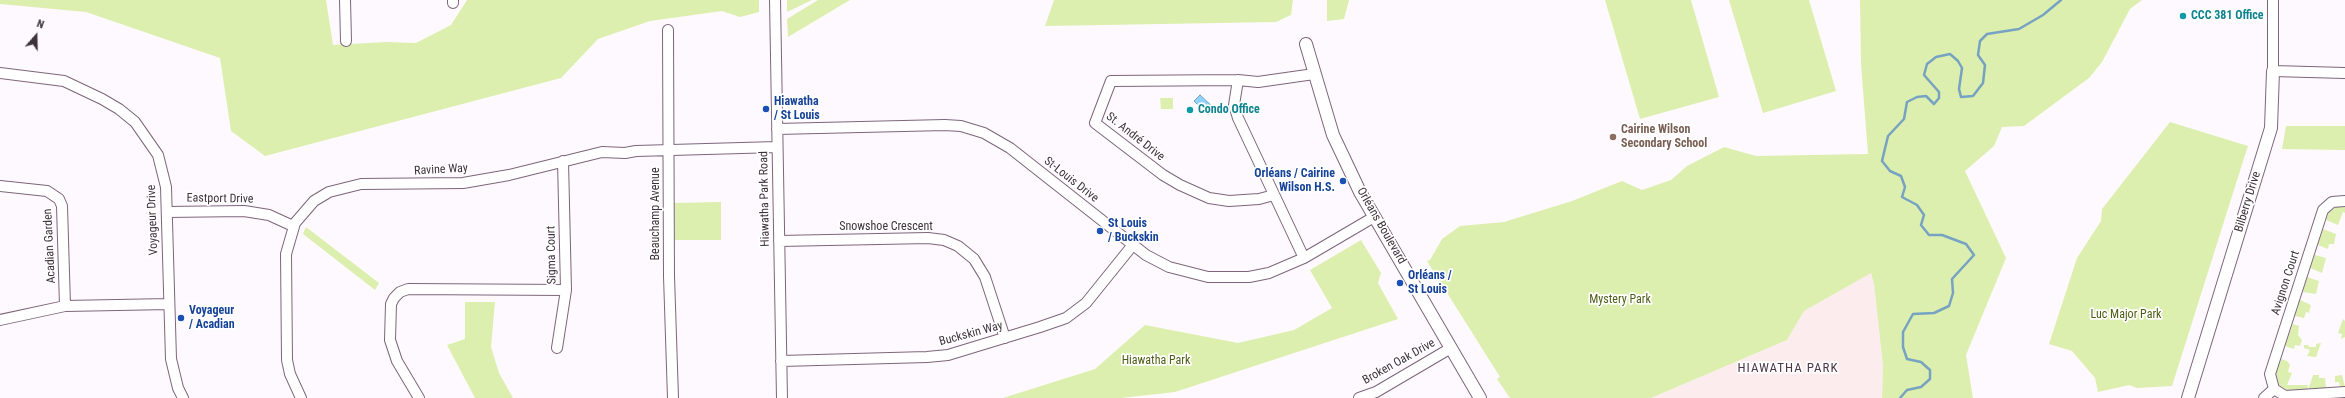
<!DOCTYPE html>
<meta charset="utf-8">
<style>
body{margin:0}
#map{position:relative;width:2345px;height:398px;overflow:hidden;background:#fef9fe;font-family:"Roboto Condensed",sans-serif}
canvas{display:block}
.north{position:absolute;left:16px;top:16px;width:40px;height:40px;-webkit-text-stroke:3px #fff;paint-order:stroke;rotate:20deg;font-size:11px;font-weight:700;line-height:16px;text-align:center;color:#3e333c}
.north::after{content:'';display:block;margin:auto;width:14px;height:18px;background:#3e333c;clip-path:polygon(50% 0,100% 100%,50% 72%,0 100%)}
</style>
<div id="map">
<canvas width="2345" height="398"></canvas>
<div class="north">N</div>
</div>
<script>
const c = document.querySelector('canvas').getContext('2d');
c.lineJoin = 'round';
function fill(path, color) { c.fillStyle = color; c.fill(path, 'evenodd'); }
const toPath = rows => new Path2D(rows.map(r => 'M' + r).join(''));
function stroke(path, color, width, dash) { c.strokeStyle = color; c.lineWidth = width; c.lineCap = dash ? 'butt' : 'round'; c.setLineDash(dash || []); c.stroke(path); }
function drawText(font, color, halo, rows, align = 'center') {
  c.font = font + ' "Roboto Condensed",sans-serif'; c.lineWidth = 3.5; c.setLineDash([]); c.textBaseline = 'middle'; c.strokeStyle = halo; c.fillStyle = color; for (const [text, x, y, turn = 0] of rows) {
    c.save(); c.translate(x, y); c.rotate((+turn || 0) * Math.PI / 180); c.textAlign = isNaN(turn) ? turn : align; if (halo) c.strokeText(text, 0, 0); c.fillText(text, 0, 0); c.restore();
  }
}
fill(toPath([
 [1871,272,1874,284,1883,366,1882,398,1651,398,1787,340,1804,311]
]), '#fdecee');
fill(toPath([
 [0,0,326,0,333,45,386,42,416,43,451,25,467,0,759,0,759,12,740,17,722,11,650,21,598,39,561,78,265,156,231,131,220,58,86,12,0,4],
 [787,0,812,0,787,12],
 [818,0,850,0,788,37,787,19],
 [1054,0,1293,0,1291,15,1276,22,1045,26],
 [1327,0,1349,0,1344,19,1327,21],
 [1605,0,1691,0,1719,97,1640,119],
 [1729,0,1809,0,1836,91,1763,113],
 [1860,0,2142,0,2130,9,2102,62,2089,78,2024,126,2002,127,1994,146,1965,171,2006,258,1966,355,1973,398,1882,398,1883,366,1874,284,1871,273,1804,311,1787,340,1651,398,1510,398,1497,379,1500,377,1427,261,1430,260,1442,239,1460,226,1504,222,1572,201,1622,181,1642,190,1671,180,1687,166,1724,147,1756,156,1868,154,1861,64],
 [1160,98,1173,98,1173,109,1161,109],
 [2170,122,2248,146,2245,155,2172,386,2137,388,2129,385,2098,392,2095,378,2072,351,2049,344,2077,258,2101,221,2102,209],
 [2286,126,2345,126,2345,150,2282,149],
 [721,202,721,240,675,240,674,203],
 [2336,207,2345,207,2345,213,2343,212,2338,225,2326,220,2329,212],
 [306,227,379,283,375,290,303,234],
 [2323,229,2336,234,2334,244,2329,244,2328,249,2318,245],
 [1361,240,1381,273,1378,283,1398,319,1175,392,1121,398,1003,398,1095,369,1145,325,1238,343,1294,330,1332,308,1310,270],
 [2315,255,2326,258,2322,273,2310,268],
 [2307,277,2319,281,2316,294,2303,292],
 [2300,300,2311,305,2309,313,2306,312,2304,318,2295,316],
 [465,302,495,302,491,347,499,373,513,398,475,398,447,345,465,339],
 [2343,319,2345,321,2345,337,2341,339,2342,334,2338,333],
 [2293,324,2299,326,2298,335,2302,340,2300,346,2295,345,2294,349,2285,346],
 [2321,343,2316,357,2307,356,2310,350,2304,348,2304,345,2308,345,2309,347,2316,347,2316,344],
 [2281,359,2287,361,2290,365,2288,372,2292,373,2287,385,2308,385,2307,390,2289,391,2279,385,2276,373],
 [2313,375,2319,375,2319,378,2325,378,2326,388,2308,390],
 [2342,375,2345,387,2340,387,2339,382,2335,382,2335,376]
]), '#dcefae');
const water = toPath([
 [1200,95,1214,108,1208,115,1194,101,1200,95]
]);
fill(water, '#8fd2fc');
stroke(water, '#77a2c2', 1);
stroke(toPath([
 [1900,398,1907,390,1921,387,1930,379,1930,370,1921,362,1907,359,1903,347,1903,332,1913,314,1934,313,1949,306,1953,293,1952,279,1974,255,1966,244,1942,235,1929,235,1921,225,1924,215,1917,205,1902,197,1905,187,1901,176,1890,171,1882,161,1888,136,1904,119,1907,102,1917,97,1926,96,1934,104,1939,98,1939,92,1924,75,1927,64,1936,57,1950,54,1958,61,1962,68,1959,89,1961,97,1973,96,1983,83,1985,65,1978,55,1980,41,1987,34,2019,29,2043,15,2061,0]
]), '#77a2c2', 2.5);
const minor = toPath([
 [345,0,346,41],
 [453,0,453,3],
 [775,0,782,398],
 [2273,0,2273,71,2345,73],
 [668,30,669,276,673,398],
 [0,73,64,81,102,99,119,109,135,122,158,155,166,187,171,359,178,388,183,398],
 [1238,80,1234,105,1238,118,1304,258],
 [777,129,945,125,961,126,984,133,1010,148,1146,255,1169,267,1208,277,1249,277,1269,273,1304,258,1374,217],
 [0,186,47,191,59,199,62,206,65,306],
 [1274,195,1259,199,1229,201,1209,198,1180,185,1163,175,1095,123,1111,81,1238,80,1258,82,1314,74],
 [2345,201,2332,202,2323,210,2270,374,2274,389,2285,396,2345,392],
 [167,212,244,211,269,215,293,226],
 [779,241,928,238,944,240,958,246,974,259,985,277,1005,338],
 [0,320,65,306,169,304],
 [557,348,566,290,563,161],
 [781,361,927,357,948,355,1040,327,1066,318,1086,303,1132,246],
 [301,398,290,374,287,360,286,254,295,223,314,201,329,192,361,184,463,183,509,175,602,152,625,153,636,151,777,147],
 [419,398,397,361,390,340,391,304,394,298,400,292,408,289,566,290],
 [1359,398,1376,392,1451,348],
 [2264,398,2274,389]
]);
const tertiary = toPath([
 [1306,44,1333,135,1360,192,1480,398],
 [2188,398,2271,128,2273,71]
]);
stroke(minor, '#7d667b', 12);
stroke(tertiary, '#7d667b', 14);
stroke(minor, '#fff', 10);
stroke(tertiary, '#fff', 12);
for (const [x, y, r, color] of [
 [2183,16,4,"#0f9aa8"],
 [766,109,4,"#1a4fb4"],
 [1190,110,4,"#0f9aa8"],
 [1613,137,4,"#8d6e63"],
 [1343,181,4,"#1a4fb4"],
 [1100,231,4,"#1a4fb4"],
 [1400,283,4,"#1a4fb4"],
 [181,318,4,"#1a4fb4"]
]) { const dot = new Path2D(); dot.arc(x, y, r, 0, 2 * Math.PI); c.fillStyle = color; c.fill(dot); stroke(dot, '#fff', 1.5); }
drawText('bold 12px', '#0d838f', '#fff', [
 ["CCC 381 Office",2191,16],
 ["Condo Office",1198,110]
], 'left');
drawText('bold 12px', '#164399', '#fff', [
 ["Hiawatha",774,102],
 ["/ St Louis",774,116],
 ["Orléans / Cairine",1335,174,"right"],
 ["Wilson H.S.",1335,188,"right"],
 ["St Louis",1108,224],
 ["/ Buckskin",1108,238],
 ["Orléans /",1408,276],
 ["St Louis",1408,290],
 ["Voyageur",189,311],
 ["/ Acadian",189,325]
], 'left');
drawText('bold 12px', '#785e54', '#fff', [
 ["Cairine Wilson",1621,130],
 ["Secondary School",1621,144]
], 'left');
drawText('12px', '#3e333c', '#fff', [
 ["St. André Drive",1135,137,38],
 ["Ravine Way",441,170,-3],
 ["St-Louis Drive",1071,180,38],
 ["Eastport Drive",220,199,1],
 ["Hiawatha Park Road",765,199,-91],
 ["Bilberry Drive",2248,202,-73],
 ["Beauchamp Avenue",656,214,-90],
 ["Voyageur Drive",153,220,-92],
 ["Orléans Boulevard",1381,226,60],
 ["Snowshoe Crescent",886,227],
 ["Acadian Garden",50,246,-93],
 ["Sigma Court",552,255,-91],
 ["Avignon Court",2286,283,-72],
 ["Buckskin Way",971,334,-15],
 ["Broken Oak Drive",1399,362,-29]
]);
drawText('12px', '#4f5e17', '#fff', [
 ["Mystery Park",1620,300],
 ["Luc Major Park",2126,315],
 ["Hiawatha Park",1156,361]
]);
c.letterSpacing = '1px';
drawText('13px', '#4c374a', '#fff', [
 ["HIAWATHA PARK",1788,369]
]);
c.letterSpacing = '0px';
</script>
